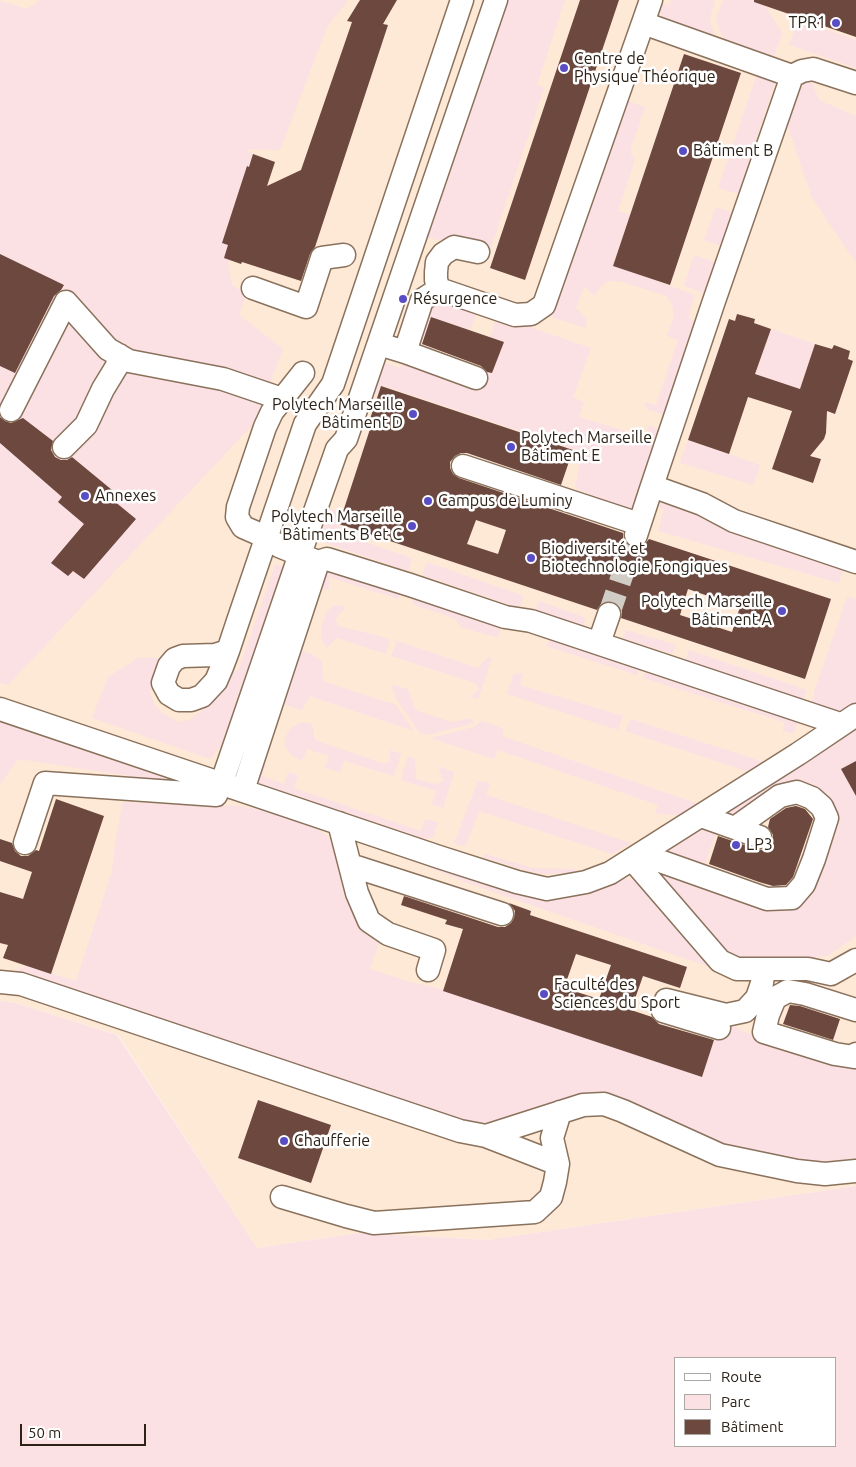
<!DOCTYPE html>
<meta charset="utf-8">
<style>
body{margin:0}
#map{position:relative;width:856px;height:1467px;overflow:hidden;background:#fbf6f1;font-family:Ubuntu,sans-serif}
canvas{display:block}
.legend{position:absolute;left:674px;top:1357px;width:162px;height:90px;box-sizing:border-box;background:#fff;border:1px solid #aba7a3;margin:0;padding:6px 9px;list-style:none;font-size:15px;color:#2c2218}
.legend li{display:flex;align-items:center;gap:10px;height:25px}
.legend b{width:25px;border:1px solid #aba7a3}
.scale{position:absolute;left:20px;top:1424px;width:126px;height:22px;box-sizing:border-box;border:2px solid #2c2218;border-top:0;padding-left:6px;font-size:15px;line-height:18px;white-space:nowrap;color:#2c2218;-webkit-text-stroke:4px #fff;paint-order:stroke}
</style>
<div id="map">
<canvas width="856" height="1467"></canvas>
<ul class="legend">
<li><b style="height:6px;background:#fff"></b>Route</li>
<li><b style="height:14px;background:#fbe0e4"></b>Parc</li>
<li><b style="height:14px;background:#6c483e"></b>Bâtiment</li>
</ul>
<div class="scale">50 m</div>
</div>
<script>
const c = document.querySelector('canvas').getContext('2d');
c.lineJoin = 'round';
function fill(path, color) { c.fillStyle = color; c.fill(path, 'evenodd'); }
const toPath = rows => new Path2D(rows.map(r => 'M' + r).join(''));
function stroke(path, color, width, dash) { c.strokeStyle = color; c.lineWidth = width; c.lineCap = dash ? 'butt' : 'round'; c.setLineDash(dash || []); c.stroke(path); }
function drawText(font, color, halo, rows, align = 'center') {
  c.font = font + ' Ubuntu,sans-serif'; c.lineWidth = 5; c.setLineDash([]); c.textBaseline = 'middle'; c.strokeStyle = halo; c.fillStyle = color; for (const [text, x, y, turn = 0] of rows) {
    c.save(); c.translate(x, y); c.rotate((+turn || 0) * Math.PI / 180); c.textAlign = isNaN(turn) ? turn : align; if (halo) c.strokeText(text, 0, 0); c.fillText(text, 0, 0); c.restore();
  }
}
fill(toPath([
 [0,0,856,0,856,1186,487,1240,359,1233,257,1248,118,1035,15,1003,0,1001]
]), '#fee9d7');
fill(toPath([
 [41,0,348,0,327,27,280,150,245,149,259,158,228,264,232,285,246,294,239,315,283,349,254,423,8,685,0,683,0,1,27,9],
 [508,0,565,0,537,85,544,88,491,248,427,238],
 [671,0,715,0,710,18,716,42,669,25,659,12,656,1,669,6],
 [723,0,761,0,782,33,773,60,726,44,716,20],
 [798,20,856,40,856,68,789,45],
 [757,74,776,80,738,194,718,188],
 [811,80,819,100,856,116,856,261,847,250,812,198,784,115,798,88],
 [622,99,645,107,631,148,631,155,635,159,618,211,630,215,613,265,695,295,688,318,699,323,668,416,649,410,645,406,644,402,656,405,678,340,667,336,674,315,672,304,666,296,622,282,610,281,602,285,595,296,584,286,576,308,587,320,585,328,542,314],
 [716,207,732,212,721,246,704,240],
 [694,255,715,262,705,293,684,286],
 [438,301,478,309,470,330,431,317,420,350,412,346,424,315],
 [497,316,591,348,573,397,584,402,579,417,644,437,649,425,661,430,634,513,575,488,582,452,385,386,381,386,378,394,369,392,380,361,400,368,404,358,492,373,504,342,490,337],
 [771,329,815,344,800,389,755,374],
 [688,440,760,465,753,485,680,463],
 [662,498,844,566,839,583,658,531,664,510,659,507],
 [330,509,342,512,338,524,341,534,412,558,408,571,320,541],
 [427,562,524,596,519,608,422,575],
 [275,565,289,568,224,742,210,759,92,718,108,677,138,658,163,658,154,670,150,694,155,705,161,712,179,722,190,720,200,712,231,674,239,669],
 [328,570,402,588,398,599,329,577,329,590,316,586],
 [415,592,502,625,498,638,461,627,454,618,412,604],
 [847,597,856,599,856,707,845,712,836,712,812,704,814,692],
 [539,601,586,618,582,627,535,611],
 [335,605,346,607,335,619,339,626,390,639,386,654,337,638,326,648,321,638,321,629,326,612],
 [626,630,676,645,672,654,623,639],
 [550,640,639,669,637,675,546,646],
 [397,641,478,668,488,657,492,658,478,699,471,697,479,689,475,683,391,656],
 [295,648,311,654,322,661,323,681,383,701,395,704,414,731,310,696,302,710,277,702],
 [689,650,807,690,803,701,685,661],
 [645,671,798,721,794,734,783,731,784,722,643,678],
 [517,673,523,674,520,685,623,716,618,730,507,694,513,675],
 [391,684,408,689,415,710,452,722,471,718,474,723,427,735,419,732,397,700],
 [0,719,174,779,176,783,18,759,0,784],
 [631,719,767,763,752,773,625,731],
 [482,721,504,729,502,736,701,805,681,816,655,813,658,805,498,750,494,759,430,738,474,727],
 [304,722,312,724,315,740,384,764,390,762,390,750,401,754,394,776,344,761,340,772,325,768,329,756,307,749,302,761,291,755,285,746,285,738,289,730,295,725],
 [856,730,856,936,827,956,788,960,746,962,727,957,642,862,793,910,801,902,836,825,808,789,733,821,725,817,728,812],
 [408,756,415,759,416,779,436,784,443,781,438,766,454,772,443,808,432,804,436,791,401,780],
 [258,763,266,765,262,776,284,784,288,772,298,775,294,788,421,831,425,819,438,822,434,836,427,839,257,784,252,780],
 [478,781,490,783,486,795,631,843,612,854,479,811,465,847,454,843],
 [123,802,239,806,268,811,319,830,335,844,356,918,360,928,380,940,370,969,410,982,433,987,702,1077,715,1038,724,1039,728,1023,747,1033,856,1066,856,1162,825,1166,730,1151,605,1096,527,1115,482,1123,458,1121,17,976,18,967,23,969,25,965,76,981,112,871,117,829],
 [707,824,717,829,703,869,659,854],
 [486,854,532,868,575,869,575,873,548,874,531,872,483,857],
 [413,856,471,874,613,881,625,878,635,881,643,885,715,969,468,883,411,860],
 [0,1001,15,1003,117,1035,257,1248,359,1233,487,1240,856,1186,856,1467,0,1467],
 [675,1358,835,1358,835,1446,675,1446]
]), '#fbe0e4');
fill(toPath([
 [360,0,397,0,383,24,388,25,315,247,310,254,301,281,242,262,241,264,224,258,228,245,222,243,247,166,249,167,253,154,275,162,267,186,301,170,352,22,347,21],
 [580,0,619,0,525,280,490,268],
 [754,0,856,0,856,37,754,2],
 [684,54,741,73,670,285,613,266],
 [0,254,64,285,61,290,54,296,15,373,0,366],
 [737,314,755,319,754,323,771,329,755,374,800,389,815,344,832,349,834,345,850,351,848,359,853,361,835,414,827,411,826,433,824,439,810,456,821,459,813,483,772,469,792,411,748,397,729,454,688,440,729,319,735,321],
 [431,317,504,342,492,373,487,372,481,366,422,344],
 [381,386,573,450,561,485,467,453,461,453,455,456,450,462,450,468,453,474,459,478,623,533,623,538,626,543,632,548,639,548,644,545,649,539,831,599,805,679,621,618,622,612,619,606,613,602,607,601,601,604,597,610,339,524,371,426,368,425],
 [476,520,506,530,498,554,467,544],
 [688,589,740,607,732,632,680,615],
 [0,417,5,421,11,423,23,418,53,441,51,450,55,457,61,460,67,460,72,457,112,490,108,496,136,519,84,579,73,571,68,576,51,563,84,524,58,502,62,497,0,443],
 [856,761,856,796,841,769],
 [56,799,104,816,51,974,3,958,8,945,0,943,0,892,23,899,32,872,0,861,0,839,12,843,15,851,21,856,28,856,36,850,39,851],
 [796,806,805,809,813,819,793,877,786,885,773,886,759,882,709,864,718,836,756,849,762,850,768,847,772,842,773,835,768,827,770,819,786,808],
 [404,896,498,927,505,927,511,923,514,918,515,911,509,903,531,911,530,915,687,967,680,988,643,976,631,1010,652,1017,659,1024,714,1040,702,1077,443,991,463,929,445,924,447,920,401,905],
 [576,954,611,965,599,999,564,988],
 [790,1005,800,1006,840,1019,833,1040,783,1024],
 [258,1100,331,1125,311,1183,238,1158]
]), '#6c483e');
stroke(toPath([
 [609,614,636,535]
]), '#d2ccc6', 22, [22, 11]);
const minor = toPath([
 [643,23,651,0],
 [856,83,813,69,802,71,792,76,714,301,652,486,702,504,734,521,856,562],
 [478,252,454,247,443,254,437,262,436,272,436,280,439,289,515,315,531,314,544,305,643,23,792,76],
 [253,288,306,307,322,258,344,255],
 [379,344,405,352,422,300,439,289],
 [405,352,476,378],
 [303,373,272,412,265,427,238,507,237,517,243,527,266,537,279,546,318,562,327,559,410,585,505,617,531,621,840,724],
 [11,410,66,302,108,349,129,361,223,379,282,399],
 [64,447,86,425,103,389,117,366,119,355],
 [463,466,639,524],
 [636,535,652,486],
 [599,643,609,614],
 [228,651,215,655,183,656,175,659,169,666,163,683,169,694,179,700,191,700,202,696,216,681,222,667,228,651,238,621,305,424,333,384,462,0],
 [0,709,439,857,517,882,547,889,586,882,610,873,798,754,856,715],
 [243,790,318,562],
 [701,816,760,837],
 [339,823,357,893,369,921,388,934,434,950,428,970],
 [25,843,45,783,216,795,222,782,300,554,337,449,346,439,496,0],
 [640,854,767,899,792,898,804,884,814,859,827,818,822,807,812,798,797,792,780,796,735,828],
 [632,859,720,961,737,969,808,969,831,974,856,960],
 [350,865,502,914],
 [0,982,21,984,460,1131,486,1136,583,1105,604,1104,623,1111,720,1155,797,1171,825,1174,856,1171],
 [856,1010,805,994,788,991,775,998,768,1015,764,1032,835,1054,854,1057,856,1054],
 [719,1028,663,1011,666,1000,726,1015,745,1011,757,998,762,983,764,969],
 [558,1164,552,1138,560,1112],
 [282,1197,346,1216,374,1223,535,1212,551,1197,555,1182,558,1164,486,1136]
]);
stroke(minor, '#8a715b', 25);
stroke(minor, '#fff', 22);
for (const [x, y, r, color] of [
 [836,23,5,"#5a4cc4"],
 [564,68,5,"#5a4cc4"],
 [683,151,5,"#5a4cc4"],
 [403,299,5,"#5a4cc4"],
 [413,414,5,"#5a4cc4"],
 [511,447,5,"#5a4cc4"],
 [85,496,5,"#5a4cc4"],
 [428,501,5,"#5a4cc4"],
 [412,526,5,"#5a4cc4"],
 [531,558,5,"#5a4cc4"],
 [782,611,5,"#5a4cc4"],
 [736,845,5,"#5a4cc4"],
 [544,994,5,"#5a4cc4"],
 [284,1141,5,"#5a4cc4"]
]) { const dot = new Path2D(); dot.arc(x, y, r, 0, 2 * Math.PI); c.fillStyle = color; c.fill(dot); stroke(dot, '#fff', 2); }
drawText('16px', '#2c2218', '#fff', [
 ["TPR1",826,23,"right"],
 ["Centre de",574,59],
 ["Physique Théorique",574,77],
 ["Bâtiment B",693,151],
 ["Résurgence",413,299],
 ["Polytech Marseille",403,405,"right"],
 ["Bâtiment D",403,423,"right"],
 ["Polytech Marseille",521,438],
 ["Bâtiment E",521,456],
 ["Annexes",95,496],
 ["Campus de Luminy",438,501],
 ["Polytech Marseille",402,517,"right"],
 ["Bâtiments B et C",402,535,"right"],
 ["Biodiversité et",541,549],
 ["Biotechnologie Fongiques",541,567],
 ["Polytech Marseille",772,602,"right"],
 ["Bâtiment A",772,620,"right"],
 ["LP3",746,845],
 ["Faculté des",554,985],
 ["Sciences du Sport",554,1003],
 ["Chaufferie",294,1141]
], 'left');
</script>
